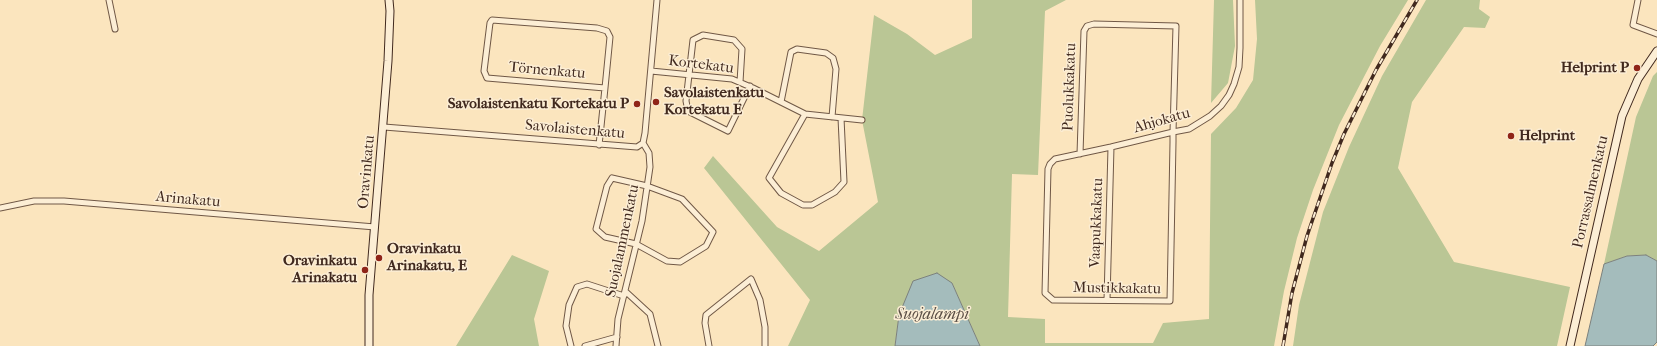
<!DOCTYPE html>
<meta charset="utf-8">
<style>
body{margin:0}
canvas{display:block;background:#fbe5be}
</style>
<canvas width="1657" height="346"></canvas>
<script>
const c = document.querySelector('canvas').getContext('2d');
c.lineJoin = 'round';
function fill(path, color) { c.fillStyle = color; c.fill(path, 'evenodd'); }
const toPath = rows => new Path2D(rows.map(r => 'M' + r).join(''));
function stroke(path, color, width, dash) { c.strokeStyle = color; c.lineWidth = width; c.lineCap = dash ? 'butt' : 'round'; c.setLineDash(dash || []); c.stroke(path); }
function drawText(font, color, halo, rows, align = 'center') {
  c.font = font + ' "IM FELL French Canon",serif'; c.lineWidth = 3; c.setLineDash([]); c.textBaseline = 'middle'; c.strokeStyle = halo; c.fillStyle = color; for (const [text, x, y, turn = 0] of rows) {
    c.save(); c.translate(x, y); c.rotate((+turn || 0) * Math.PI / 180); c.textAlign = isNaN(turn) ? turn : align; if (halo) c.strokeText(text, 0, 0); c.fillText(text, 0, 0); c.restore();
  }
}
fill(toPath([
 [972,0,1066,0,1045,11,1038,175,1012,174,1008,317,1045,319,1045,343,1153,343,1163,323,1209,319,1211,134,1236,108,1253,80,1257,39,1255,0,1408,0,1380,46,1339,125,1313,190,1297,238,1284,291,1274,346,980,346,952,283,899,315,895,346,788,346,810,300,704,168,713,156,777,227,819,251,878,202,862,120,874,15,907,34,935,55,972,38],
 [1214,0,1233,0,1235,46,1228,83,1211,103],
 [1426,0,1480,0,1479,9,1490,17,1485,28,1464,27,1412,102,1398,168,1454,262,1570,287,1557,346,1293,346,1299,305,1323,212,1349,147,1382,76],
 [1657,72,1657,261,1646,255,1627,256,1604,264,1636,117,1653,76],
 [512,255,549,271,534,319,539,346,456,346]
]), '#bac695');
const water = toPath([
 [1646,255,1657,261,1657,342,1653,346,1585,346,1604,264,1627,256,1646,255],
 [937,273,952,283,980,346,895,346,899,315,913,281,937,273]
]);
fill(water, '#a4bcbc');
stroke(water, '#7c817d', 1);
const street = toPath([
 [109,0,115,29],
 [1638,0,1633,25,1657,34],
 [651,71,732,79,753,88,805,114,862,120],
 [740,82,742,49,734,40,703,35,693,40,686,101,688,111,728,131,750,86],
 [781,102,791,52,797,49,826,53,833,58,836,69,832,117],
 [805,114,769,178,781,193,803,205,812,205,835,192,844,182,841,118],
 [384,127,637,147,643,143,645,133,657,0],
 [599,145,600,136,605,88,610,37,607,31,597,28,492,20,490,23,484,71,487,78,605,88],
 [1080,154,1084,31,1087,26,1094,24,1176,26,1173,132,1173,142,1170,301,1053,300,1045,293,1048,169,1050,164,1055,159,1111,147,1173,132,1189,129,1210,116,1221,106,1229,95,1234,84,1239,67,1240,48,1240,0],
 [612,178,647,186,682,199,713,232,706,246,680,262,667,261,636,244,605,237,596,229,607,186,612,178],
 [0,208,34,201,64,201,375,227],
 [625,291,650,314,658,346],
 [1107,300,1111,147],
 [571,346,566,326,569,305,577,287,587,284,624,296],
 [585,346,617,337],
 [616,346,618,319,642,221,650,167,649,153,643,143],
 [709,346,705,323,706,315,751,279,760,300,765,327,765,346]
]);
const secondary = toPath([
 [369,346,369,295,388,61,390,11,389,0],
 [1570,346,1622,116,1638,79,1657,51]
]);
stroke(street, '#705846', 7);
stroke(secondary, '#41291e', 9);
stroke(street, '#fceed5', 5);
stroke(secondary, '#fceed5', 7);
const rail = toPath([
 [1283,346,1292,293,1307,236,1332,163,1344,134,1376,70,1417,0]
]);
stroke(rail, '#41291e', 3.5);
stroke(rail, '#fceed5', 2, [6]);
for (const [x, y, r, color] of [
 [1637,68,4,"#8f2418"],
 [656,102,4,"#8f2418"],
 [637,104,4,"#8f2418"],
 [1511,136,4,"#8f2418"],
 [379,258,4,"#8f2418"],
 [365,270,4,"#8f2418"]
]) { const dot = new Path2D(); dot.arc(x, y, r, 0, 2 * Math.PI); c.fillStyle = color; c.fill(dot); stroke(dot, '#fceed5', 1.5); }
drawText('15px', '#41291e', '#fceed5', [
 ["Kortekatu",701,65,7],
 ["Törnenkatu",547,71,5],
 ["Puolukkakatu",1070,87,-88],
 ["Ahjokatu",1162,121,-16],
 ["Savolaistenkatu",575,130,5],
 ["Oravinkatu",367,172,-85],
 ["Porrassalmenkatu",1591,192,-77],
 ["Arinakatu",188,200,5],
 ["Vaapukkakatu",1097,223,-88],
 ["Suojalammenkatu",623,241,-78],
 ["Mustikkakatu",1117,289,1]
]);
drawText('bold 15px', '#41291e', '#fceed5', [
 ["Helprint P",1629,68],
 ["Savolaistenkatu",664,93,"left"],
 ["Kortekatu E",664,110,"left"],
 ["Savolaistenkatu Kortekatu P",629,104],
 ["Helprint",1519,136,"left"],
 ["Oravinkatu",387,249,"left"],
 ["Arinakatu, E",387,266,"left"],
 ["Oravinkatu",357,261],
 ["Arinakatu",357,278]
], 'right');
drawText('italic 16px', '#5a4e46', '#fceed5', [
 ["Suojalampi",932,315]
]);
</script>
